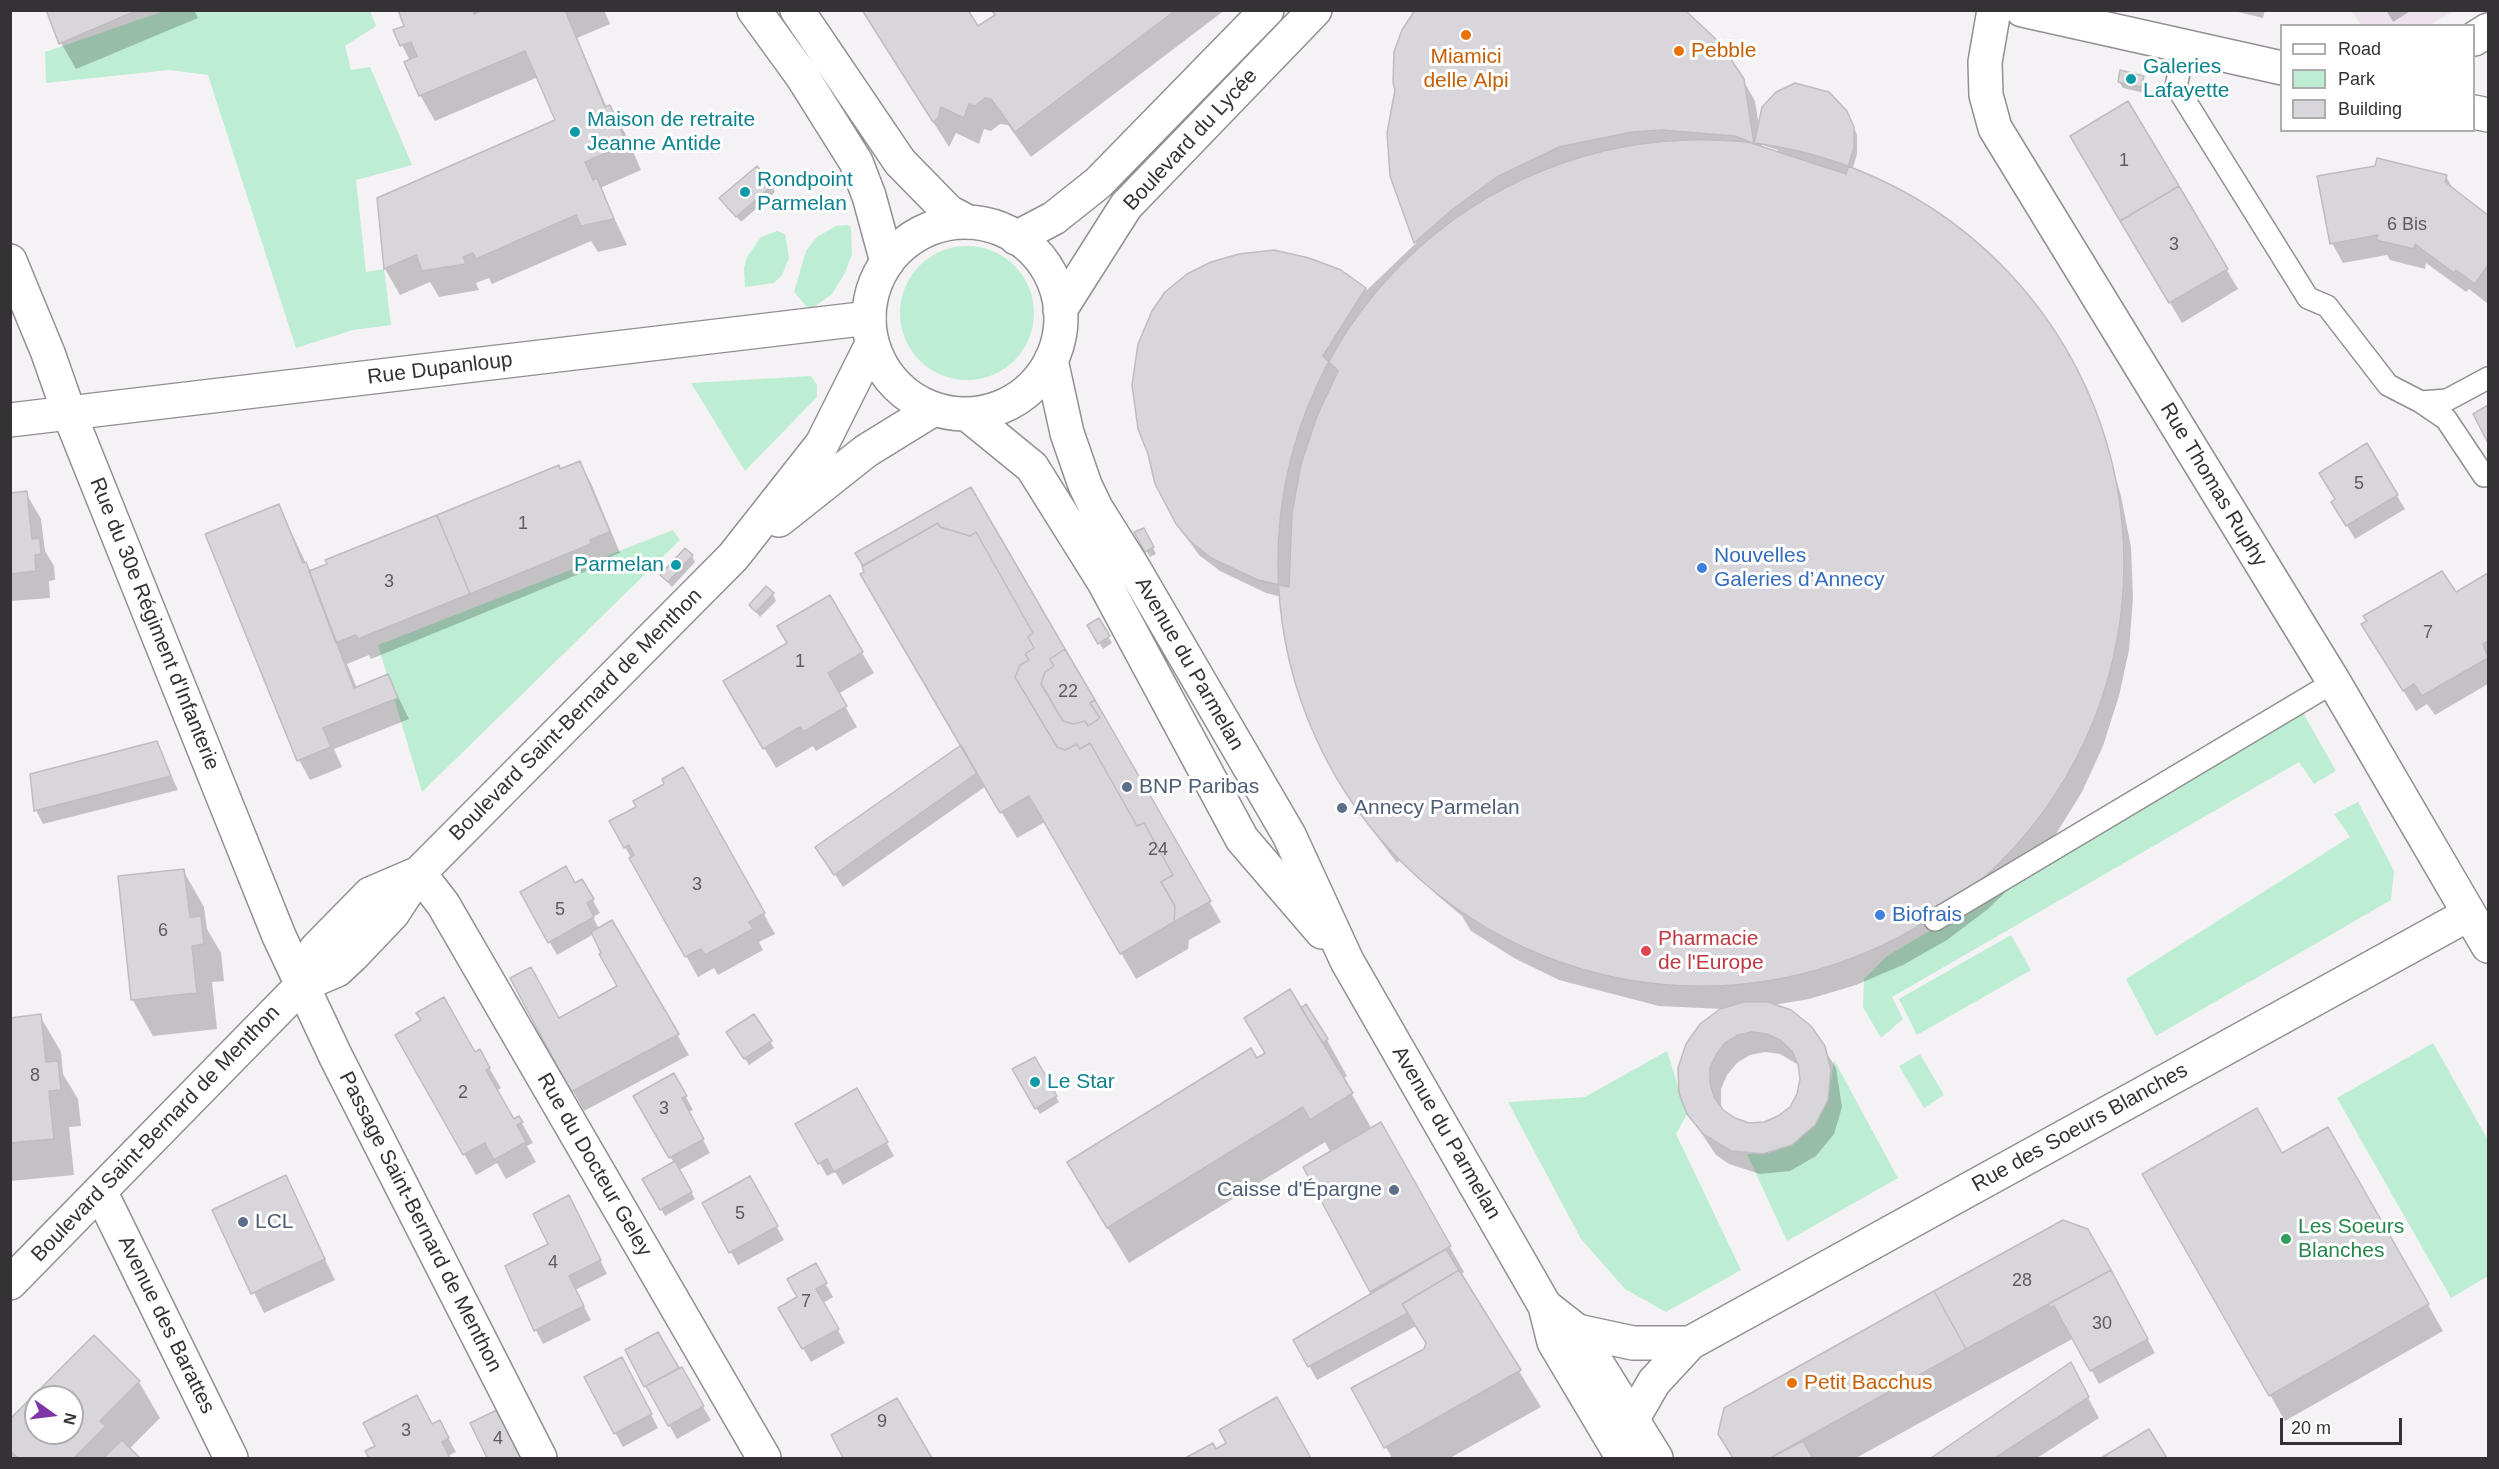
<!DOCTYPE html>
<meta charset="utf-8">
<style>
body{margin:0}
#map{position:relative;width:2499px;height:1469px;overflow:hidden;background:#f5f2f6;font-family:Arial,sans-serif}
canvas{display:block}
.frame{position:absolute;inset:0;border:12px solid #343234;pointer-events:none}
.legend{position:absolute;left:2280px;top:24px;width:195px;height:108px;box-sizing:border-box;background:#fff;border:2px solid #aeadae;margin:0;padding:8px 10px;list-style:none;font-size:18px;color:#343234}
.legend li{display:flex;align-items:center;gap:12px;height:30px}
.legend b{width:30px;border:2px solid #aeadae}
.north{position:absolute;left:24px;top:1385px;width:60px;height:60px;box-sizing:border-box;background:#fff;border:2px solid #aeadae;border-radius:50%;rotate:104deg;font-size:16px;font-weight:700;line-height:24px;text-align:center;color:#343234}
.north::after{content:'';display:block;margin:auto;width:21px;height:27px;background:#7e34a5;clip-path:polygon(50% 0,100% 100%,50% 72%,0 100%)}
.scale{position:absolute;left:2280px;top:1418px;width:122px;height:27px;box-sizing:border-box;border:3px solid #343234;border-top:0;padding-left:8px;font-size:18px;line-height:21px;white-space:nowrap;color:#343234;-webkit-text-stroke:4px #fff;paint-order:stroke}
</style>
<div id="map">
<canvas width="2499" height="1469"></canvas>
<div class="frame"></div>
<ul class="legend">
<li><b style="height:8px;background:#fff"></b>Road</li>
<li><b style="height:16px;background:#bdedd3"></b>Park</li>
<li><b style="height:16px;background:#d8d6da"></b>Building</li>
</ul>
<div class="north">N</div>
<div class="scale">20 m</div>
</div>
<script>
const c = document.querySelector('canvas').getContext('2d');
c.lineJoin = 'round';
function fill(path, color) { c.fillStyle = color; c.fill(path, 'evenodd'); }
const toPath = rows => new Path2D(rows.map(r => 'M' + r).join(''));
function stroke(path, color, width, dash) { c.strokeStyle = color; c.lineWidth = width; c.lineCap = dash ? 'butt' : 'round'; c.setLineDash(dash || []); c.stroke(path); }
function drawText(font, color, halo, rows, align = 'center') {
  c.font = font + ' Arial,sans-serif'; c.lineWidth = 6; c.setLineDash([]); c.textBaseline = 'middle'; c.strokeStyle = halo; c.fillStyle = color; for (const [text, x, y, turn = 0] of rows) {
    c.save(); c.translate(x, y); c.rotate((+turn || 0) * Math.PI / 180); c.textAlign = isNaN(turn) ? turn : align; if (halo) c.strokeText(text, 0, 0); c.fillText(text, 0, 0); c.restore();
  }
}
fill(toPath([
 [2352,11,2454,11,2428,26,2361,25]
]), '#ece3ed');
fill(toPath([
 [164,11,370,11,376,26,345,46,351,70,370,67,412,165,356,180,366,272,384,269,391,325,353,330,296,348,208,75,169,70,46,83,45,52],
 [847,225,851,227,852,254,845,273,832,294,814,307,807,307,794,292,806,251,817,237,836,226],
 [777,231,785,234,789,258,782,275,774,283,745,287,744,268,747,257,761,237],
 '900 313a67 67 0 1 1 134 0a67 67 0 1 1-134 0Z',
 [811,376,817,385,817,397,745,471,691,383],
 [673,530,680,540,422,792,378,645],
 [2302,711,2336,771,2314,784,2299,762,1892,997,1903,1019,1881,1038,1863,1007,1864,979,1887,956],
 [2358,802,2394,871,2391,900,2156,1036,2126,979,2350,837,2334,814],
 [2011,935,2031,970,1917,1035,1899,999],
 [2433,1043,2488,1140,2488,1276,2451,1298,2337,1098],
 [1667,1051,1687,1114,1676,1134,1741,1270,1666,1312,1625,1289,1581,1239,1508,1102,1585,1097],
 [1920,1054,1944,1095,1924,1108,1899,1066],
 [1834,1060,1898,1178,1787,1241,1747,1154,1763,1154,1792,1145,1815,1125,1828,1100]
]), '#bdedd3');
fill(toPath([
 [48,10,194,10,198,18,76,69,61,43],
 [399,10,475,10,477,15,487,10,604,10,610,24,577,38,607,108,610,107,625,133,641,170,600,188,627,245,598,252,591,241,492,284,489,278,476,283,479,290,439,297,430,282,400,295,385,269,378,199,557,120,538,77,435,121,420,95,410,61,395,31,406,27],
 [862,10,967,10,978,28,995,17,991,10,1225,10,1031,157,1008,125,1000,124,991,131,984,129,979,144,956,133,949,147],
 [2230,10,2265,10,2263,18],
 [2386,10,2412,10,2393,22],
 [2143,77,2146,83,2144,93,2123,88,2119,82],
 [1743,80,1755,101,1759,126,1850,119,1857,135,1857,154,1850,178,1902,201,1944,228,1983,260,2019,296,2049,336,2087,402,2107,449,2121,496,2131,547,2133,598,2129,650,2119,696,2103,746,2082,792,2056,834,2024,874,1988,909,1947,940,1903,965,1856,985,1809,999,1773,1005,1823,1047,1836,1068,1842,1107,1834,1134,1816,1156,1790,1171,1760,1174,1729,1164,1716,1155,1688,1113,1723,1009,1659,1006,1559,980,1514,958,1471,931,1462,916,1437,895,1402,858,1397,863,1366,822,1354,801,1308,711,1295,662,1299,661,1290,599,1266,593,1220,571,1199,555,1177,524,1340,272,1367,290,1416,243,1392,176],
 [1762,145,1778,150,1777,153,1762,148],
 [1765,1052,1780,1054,1800,1066,1801,1079,1798,1094,1791,1108,1779,1118,1764,1124,1749,1124,1734,1119,1723,1112,1721,1105,1721,1089,1727,1075,1737,1063,1750,1055],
 [2128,103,2238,289,2182,323,2072,136],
 [2446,176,2454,191,2488,216,2487,303,2469,289,2466,292,2426,263,2425,269,2390,260,2387,255,2343,263,2332,243],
 [772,185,775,192,741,222,721,198],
 [2367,446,2405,509,2355,539,2333,502],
 [580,463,591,483,620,553,600,561,601,565,371,659,369,655,347,664,357,688,388,676,409,719,334,749,342,767,310,780,299,760,279,506,310,572],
 [26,493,41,519,45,551,54,566,55,580,49,581,50,598,10,601,10,495],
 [1143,530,1156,554,1150,557,1136,533],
 [692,556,695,562,672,587,662,576],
 [2488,575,2488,684,2435,715,2427,704,2416,711,2375,645],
 [773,594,776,601,760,617,751,605],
 [829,597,874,673,838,694,857,727,816,751,813,746,776,768,725,682,789,644],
 [1098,620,1112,643,1103,649,1089,626],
 [1094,700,1221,922,1189,940,1188,949,1136,979,1045,822,1017,838,986,786,843,887,817,847],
 [156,743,178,790,43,824,36,810],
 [694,789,775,934,759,942,763,950,718,975,714,968,698,977,611,822,638,807],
 [183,870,204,907,207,929,221,953,224,981,212,982,217,1029,153,1036,132,999],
 [582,881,600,913,593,917,599,929,612,922,689,1055,584,1111,512,979,559,1020,619,987,594,934,557,955,522,893,575,885],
 [1301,1010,1327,1040,1347,1076,1343,1079,1372,1129,1380,1124,1464,1272,1460,1275,1541,1407,1450,1458,1392,1458,1353,1389,1425,1350,1427,1344,1416,1326,1317,1380,1295,1340,1373,1294,1305,1168,1331,1153,1325,1142,1129,1263,1090,1199,1266,1054],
 [40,1016,61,1052,63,1074,78,1099,81,1126,69,1127,74,1175,10,1181,10,1019],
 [753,1016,774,1048,749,1065,732,1038],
 [397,1036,474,1054,479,1051,501,1088,496,1091,513,1121,519,1118,533,1143,527,1146,536,1162,506,1179,497,1163,476,1175],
 [1034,1059,1059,1102,1040,1114,1014,1070],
 [674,1075,693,1110,688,1112,710,1153,679,1170,695,1199,665,1216,644,1179,674,1163,635,1096],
 [857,1090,894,1156,843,1185,835,1172,827,1176,797,1124],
 [2328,1129,2443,1331,2285,1421,2144,1174,2282,1155],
 [285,1177,335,1280,264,1313,214,1211],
 [749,1178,784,1240,738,1265,704,1203],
 [576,1211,607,1274,575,1290,591,1320,543,1344,522,1303,550,1245],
 [815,1265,833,1297,823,1303,845,1343,811,1362,780,1308,799,1298],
 [2108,1268,2155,1353,2099,1384,2074,1338,1856,1458,1734,1458,1720,1434],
 [658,1334,711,1420,677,1439,627,1351],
 [94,1337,139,1382,160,1418,129,1449,138,1458,10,1458,10,1421],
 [36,1397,72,1397,72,1433,36,1433],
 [2070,1364,2099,1418,2037,1458,1933,1458],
 [629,1372,658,1428,623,1447,586,1378],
 [1276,1399,1310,1458,1188,1458,1212,1445,1215,1451,1228,1444],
 [896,1400,930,1458,845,1458,833,1436],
 [432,1425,447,1435,456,1452,448,1456,450,1458,371,1458,367,1452],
 [2148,1431,2165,1458,2104,1458]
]), '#0003');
const building = toPath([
 [46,10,138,10,59,44,46,10],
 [398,10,473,10,474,14,483,10,565,10,605,107,610,105,627,144,585,162,593,180,597,178,614,219,581,226,576,215,476,259,473,253,463,257,466,264,422,271,416,255,384,269,377,198,555,120,525,51,419,96,404,62,417,56,411,42,400,46,393,30,404,26,398,10],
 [862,10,968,10,978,26,995,15,992,10,1176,10,1015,132,991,99,985,98,975,106,969,104,964,118,941,107,938,118,933,122,862,10],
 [1415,10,1685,10,1720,43,1744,79,1754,144,1735,136,1662,130,1632,132,1559,147,1497,177,1453,209,1414,243,1390,176,1387,133,1395,90,1393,82,1394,52,1402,30,1415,10],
 [2120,70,2144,76,2141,87,2118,82,2120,70],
 [1795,83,1829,92,1847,111,1854,127,1854,147,1846,174,1754,144,1762,107,1776,92,1795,83],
 [2128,101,2179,186,2120,221,2070,136,2128,101],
 '1278 563a423 423 0 1 1 846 0a423 423 0 1 1-846 0Z',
 [2377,158,2447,175,2445,182,2488,215,2488,265,2475,284,2456,270,2454,273,2415,244,2414,249,2376,240,2378,235,2330,244,2317,176,2375,166,2377,158],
 [757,166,773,185,736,217,719,198,757,166],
 [2179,186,2228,269,2169,303,2120,221,2179,186],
 [1274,250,1309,258,1341,270,1366,288,1323,356,1338,371,1317,416,1301,464,1292,513,1289,587,1258,580,1211,558,1190,541,1176,524,1155,484,1148,454,1138,429,1132,385,1138,344,1152,311,1165,292,1187,274,1211,262,1239,254,1274,250],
 [2488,405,2488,443,2473,414,2488,405],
 [2367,443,2398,495,2346,526,2331,502,2335,499,2319,473,2367,443],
 [580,461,610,532,590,540,591,544,470,594,437,515,559,465,560,469,580,461],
 [971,487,1065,649,1050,659,1054,666,1045,672,1041,684,1063,721,1073,724,1085,721,1088,726,1100,718,1090,703,1095,700,1211,901,1174,922,1175,906,1161,882,1173,875,1144,823,1137,826,1090,743,1080,749,1077,744,1065,750,1057,747,1015,677,1020,665,1029,660,1025,654,1034,648,1028,637,1033,633,976,532,970,536,940,527,938,523,863,566,855,553,971,487],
 [27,491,32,539,40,538,41,554,35,555,36,571,10,574,10,493,27,491],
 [279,504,303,563,306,562,354,688,388,674,398,698,323,728,331,747,297,761,205,534,279,504],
 [437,515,470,594,358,639,356,635,336,643,309,571,327,564,325,560,437,515],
 [938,523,940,527,970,536,976,532,1033,633,1028,637,1034,648,1025,654,1029,660,1020,665,1015,677,1057,747,1065,750,1077,744,1080,749,1090,743,1137,826,1144,823,1173,875,1161,882,1175,906,1174,922,1120,954,1029,796,1000,813,860,574,864,572,862,566,938,523],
 [1144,528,1154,547,1145,552,1134,532,1144,528],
 [685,548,693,555,668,582,660,575,685,548],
 [2442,571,2456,592,2488,573,2488,641,2483,644,2488,658,2422,696,2414,684,2403,691,2361,624,2367,621,2363,616,2442,571],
 [766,586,774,593,756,612,749,605,766,586],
 [830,595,863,652,828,673,847,706,803,732,800,727,763,749,723,681,787,643,777,626,830,595],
 [1099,618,1110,636,1098,644,1087,625,1099,618],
 [1065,649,1095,700,1090,703,1100,718,1088,726,1085,721,1073,724,1063,721,1041,684,1045,672,1054,666,1050,659,1065,649],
 [157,741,171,776,34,811,30,774,157,741],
 [961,745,977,773,834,875,815,847,961,745],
 [683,767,765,913,749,922,753,929,705,955,701,949,685,957,629,858,634,855,629,845,624,848,609,821,636,807,633,801,664,784,662,779,683,767],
 [566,866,575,883,582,879,594,899,587,903,594,917,548,943,520,892,566,866],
 [184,869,190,917,201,916,204,944,192,946,197,993,131,1000,118,876,184,869],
 [612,920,679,1034,571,1092,510,978,531,967,559,1018,617,986,599,954,601,953,591,932,612,920],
 [1290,989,1353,1093,1310,1120,1303,1107,1107,1228,1067,1162,1251,1048,1257,1058,1265,1053,1244,1018,1290,989],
 [444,997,475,1052,480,1049,490,1068,486,1070,514,1119,519,1116,523,1122,517,1125,526,1142,494,1160,485,1143,463,1155,395,1035,421,1020,416,1013,444,997],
 [1743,1002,1768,1002,1791,1010,1811,1026,1825,1046,1831,1070,1828,1100,1815,1125,1792,1145,1763,1154,1731,1151,1703,1134,1687,1114,1679,1093,1678,1068,1686,1044,1700,1024,1720,1009,1743,1002],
 [1752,1032,1767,1034,1780,1040,1792,1051,1798,1064,1800,1079,1797,1094,1790,1107,1778,1116,1764,1122,1749,1123,1735,1118,1723,1110,1714,1097,1710,1083,1710,1068,1716,1055,1725,1043,1738,1035,1752,1032],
 [1306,1004,1328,1039,1323,1043,1301,1008,1306,1004],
 [41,1014,46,1062,58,1061,61,1090,49,1091,54,1139,10,1143,10,1018,41,1014],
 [754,1014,772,1041,744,1059,726,1032,754,1014],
 [1035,1057,1057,1096,1035,1109,1012,1069,1035,1057],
 [674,1073,687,1096,682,1098,704,1139,669,1158,633,1096,674,1073],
 [857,1088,888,1142,834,1172,827,1159,818,1164,795,1124,857,1088],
 [2257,1108,2282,1153,2328,1127,2429,1304,2269,1396,2142,1174,2257,1108],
 [1381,1122,1451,1246,1370,1292,1303,1167,1381,1122],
 [675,1161,692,1192,660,1210,642,1179,675,1161],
 [286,1175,325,1259,251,1294,212,1210,286,1175],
 [750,1176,778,1226,729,1253,702,1203,750,1176],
 [569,1195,601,1260,569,1276,584,1306,534,1331,505,1266,548,1244,533,1214,569,1195],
 [2063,1220,2088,1229,2111,1270,1966,1349,1934,1291,2063,1220],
 [1446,1249,1459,1270,1402,1304,1408,1313,1308,1367,1293,1340,1446,1249],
 [816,1263,827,1283,816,1289,839,1329,802,1349,778,1308,797,1297,787,1279,816,1263],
 [1459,1270,1521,1370,1384,1448,1351,1388,1424,1349,1426,1343,1402,1304,1459,1270],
 [2111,1270,2148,1339,2090,1371,2054,1306,2050,1308,2048,1304,2111,1270],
 [1934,1291,1966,1349,1770,1458,1733,1458,1718,1434,1724,1408,1934,1291],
 [658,1332,679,1368,644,1387,625,1350,658,1332],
 [94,1335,140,1381,100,1421,106,1426,74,1458,18,1458,10,1451,10,1419,94,1335],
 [36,1397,72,1397,72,1433,36,1433,36,1397],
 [622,1357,652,1414,614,1434,584,1377,622,1357],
 [2071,1362,2089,1397,1995,1458,1931,1458,2071,1362],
 [682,1367,704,1406,668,1426,646,1386,682,1367],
 [417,1395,432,1424,440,1420,449,1438,442,1442,450,1458,369,1458,365,1451,375,1446,363,1423,417,1395],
 [1277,1397,1311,1458,1185,1458,1213,1443,1216,1449,1226,1443,1219,1430,1277,1397],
 [897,1398,932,1458,843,1458,831,1435,897,1398],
 [503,1407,527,1455,520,1458,487,1458,470,1423,503,1407],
 [2149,1429,2167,1458,2101,1458,2149,1429],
 [122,1440,140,1458,103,1458,122,1440],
 [1803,1441,1813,1458,1770,1458,1803,1441]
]);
fill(building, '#d8d6da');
stroke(building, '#bebcbf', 1.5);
const service = toPath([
 [2185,47,2176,86,2308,298,2327,306,2388,385,2421,402,2447,400,2488,378],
 [2421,402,2446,419,2484,476],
 [1935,920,2334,682]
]);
const minor = toPath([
 [754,10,802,76,856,162,869,196,887,262],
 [797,10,900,162,949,212,968,222],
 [1994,10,1985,62,1986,95,1995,128,2334,682,2488,946],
 [2474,39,2488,30],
 [10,261,48,353,69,413,279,936,336,1057,540,1458],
 [10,420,869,318],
 [419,873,443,904,764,1458],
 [101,1193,231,1458],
 [1577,1331,1633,1343,1690,1343],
 [1632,1420,1654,1382,1690,1343,2469,914]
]);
const secondary = toPath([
 [2022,10,2282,68],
 [2474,112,2488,115],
 '869 318a96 96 0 1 1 192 0a96 96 0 1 1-192 0Z',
 [1016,238,1054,218,1098,183,1267,10],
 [1060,310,1126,206,1315,10],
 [1051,360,1067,433,1085,485,1096,508,1133,567,1289,835,1347,961,1545,1306,1554,1342,1623,1458],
 [967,414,1032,467,1104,582,1242,839,1322,932],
 [779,520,866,451,934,409],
 [302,985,316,949,370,894,419,873],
 [10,1283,302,985,337,970,352,956,393,913,419,873,733,557,822,444,872,344],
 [1545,1306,1577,1331,1656,1458]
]);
stroke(service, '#928f93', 24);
stroke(minor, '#928f93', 36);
stroke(secondary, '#928f93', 36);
stroke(service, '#fff', 21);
stroke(minor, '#fff', 33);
stroke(secondary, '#fff', 33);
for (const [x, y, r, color] of [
 [1466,35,6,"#e8710a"],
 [1679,51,6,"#e8710a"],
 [2131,79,6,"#0f9aa8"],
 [575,132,6,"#0f9aa8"],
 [745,192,6,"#0f9aa8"],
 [676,565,6,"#0f9aa8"],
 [1702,568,6,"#3f7fe0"],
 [1127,787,6,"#5c6f8a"],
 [1342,808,6,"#5c6f8a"],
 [1880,915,6,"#3f7fe0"],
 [1646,951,6,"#e0444e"],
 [1035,1082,6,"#0f9aa8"],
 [1394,1190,6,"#5c6f8a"],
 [243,1222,6,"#5c6f8a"],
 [2286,1239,6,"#2e9e5b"],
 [1792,1383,6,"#e8710a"]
]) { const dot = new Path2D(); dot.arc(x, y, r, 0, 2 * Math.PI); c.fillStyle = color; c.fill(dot); stroke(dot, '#fff', 2); }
drawText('18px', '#5d5b5e', null, [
 ["1",2124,161],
 ["6 Bis",2407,225],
 ["3",2174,245],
 ["5",2359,484],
 ["1",523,524],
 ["3",389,582],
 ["7",2428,633],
 ["1",800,662],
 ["22",1068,692],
 ["24",1158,850],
 ["3",697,885],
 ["5",560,910],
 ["6",163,931],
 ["8",35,1076],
 ["2",463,1093],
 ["3",664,1109],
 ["5",740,1214],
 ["4",553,1263],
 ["28",2022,1281],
 ["7",806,1302],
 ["30",2102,1324],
 ["9",882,1422],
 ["3",406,1431],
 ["4",498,1439]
]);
drawText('21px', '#c56008', '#fff', [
 ["Pebble",1691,51],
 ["Miamici",1466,57,"center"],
 ["delle Alpi",1466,81,"center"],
 ["Petit Bacchus",1804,1383]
], 'left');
drawText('21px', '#0d838f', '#fff', [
 ["Galeries",2143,67],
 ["Lafayette",2143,91],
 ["Maison de retraite",587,120],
 ["Jeanne Antide",587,144],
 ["Rondpoint",757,180],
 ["Parmelan",757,204],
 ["Parmelan",664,565,"right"],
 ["Le Star",1047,1082]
], 'left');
drawText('21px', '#343234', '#fff', [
 ["Boulevard du Lycée",1191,140,-47],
 ["Rue Dupanloup",440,369,-7],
 ["Rue Thomas Ruphy",2213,485,59],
 ["Rue du 30e Régiment d'Infanterie",154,624,68],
 ["Avenue du Parmelan",1189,664,60],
 ["Boulevard Saint-Bernard de Menthon",576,715,-45],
 ["Rue des Soeurs Blanches",2080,1128,-29],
 ["Avenue du Parmelan",1446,1133,60],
 ["Boulevard Saint-Bernard de Menthon",156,1134,-46],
 ["Rue du Docteur Geley",594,1165,60],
 ["Passage Saint-Bernard de Menthon",420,1222,63],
 ["Avenue des Barattes",166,1325,64]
]);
drawText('21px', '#366cbe', '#fff', [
 ["Nouvelles",1714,556],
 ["Galeries d’Annecy",1714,580],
 ["Biofrais",1892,915]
], 'left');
drawText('21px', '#4e5e75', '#fff', [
 ["BNP Paribas",1139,787],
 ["Annecy Parmelan",1354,808],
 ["Caisse d'Épargne",1382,1190,"right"],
 ["LCL",255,1222]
], 'left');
drawText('21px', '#be3a42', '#fff', [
 ["Pharmacie",1658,939],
 ["de l'Europe",1658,963]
], 'left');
drawText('21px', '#27864d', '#fff', [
 ["Les Soeurs",2298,1227],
 ["Blanches",2298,1251]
], 'left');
</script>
